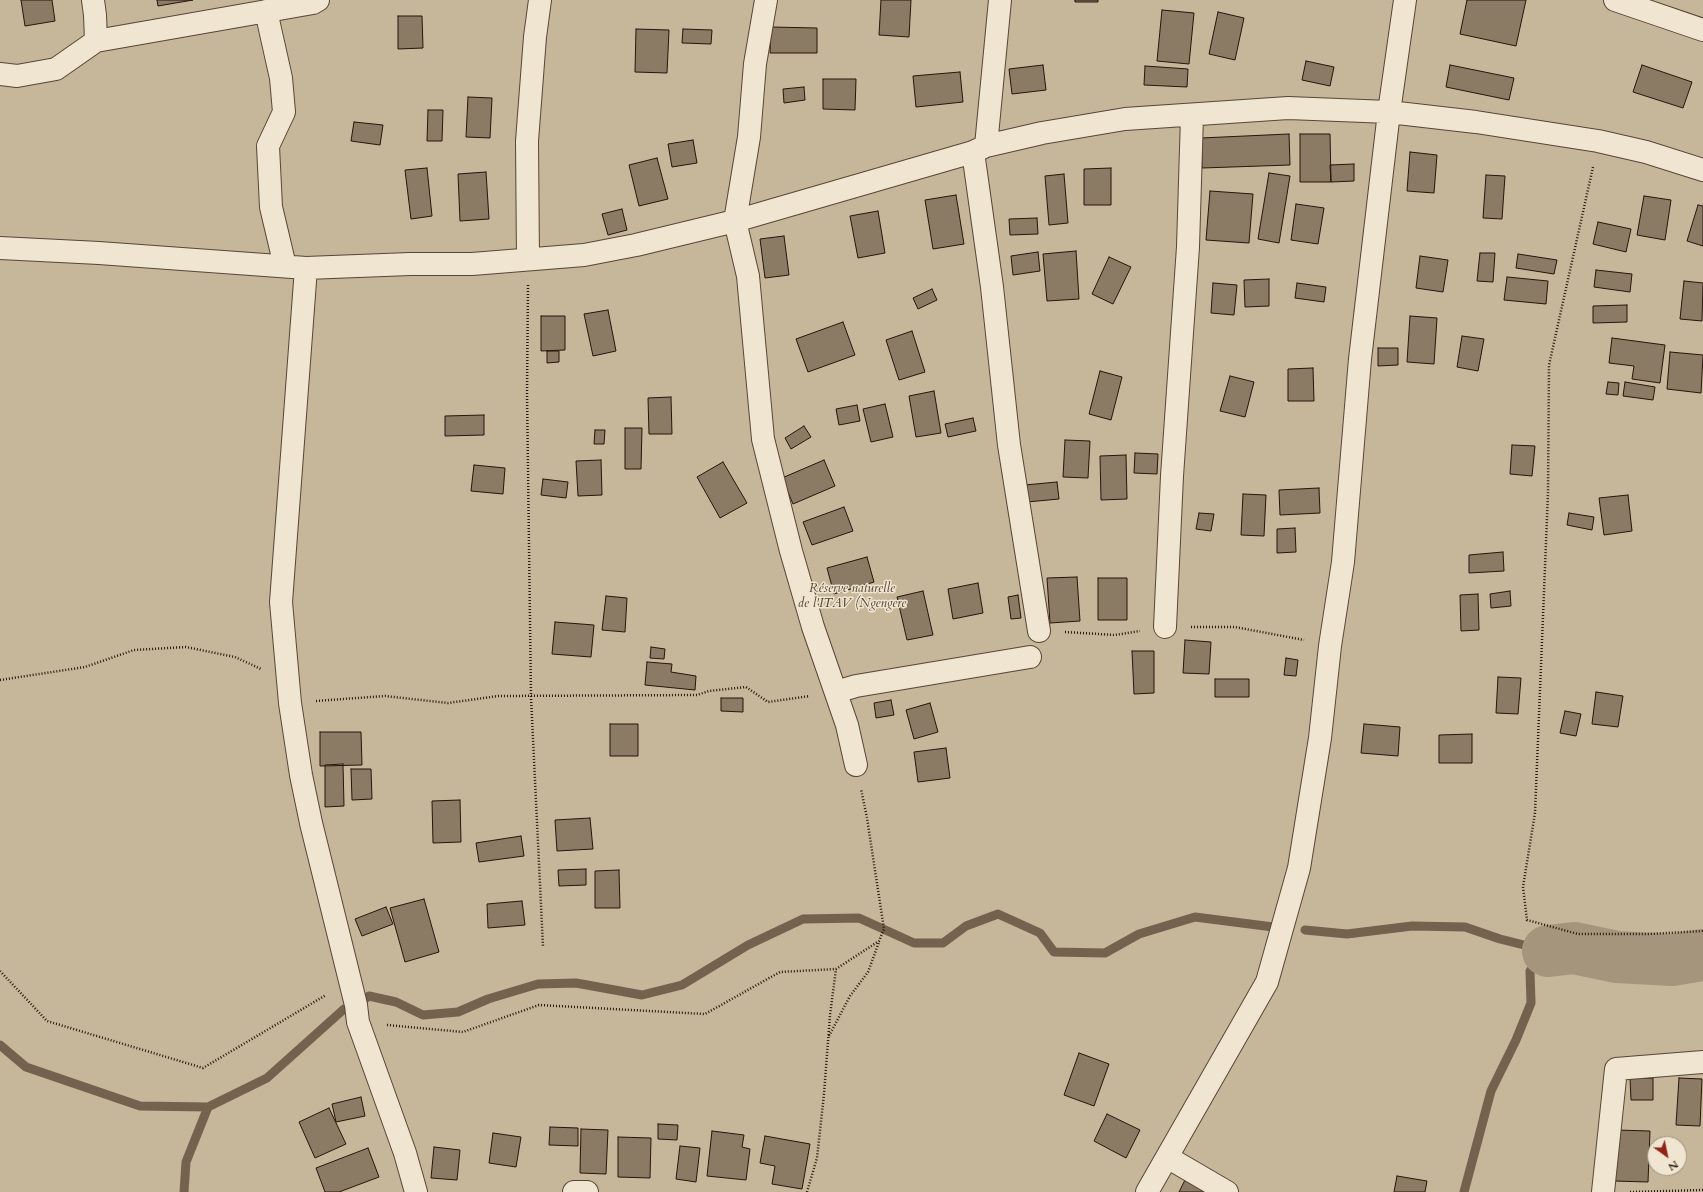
<!DOCTYPE html>
<meta charset="utf-8">
<style>
body{margin:0}
#map{position:relative;width:1703px;height:1192px;overflow:hidden;background:#e6d7b7;font-family:Cardo,serif}
canvas{display:block}
.north{position:absolute;left:1647px;top:1136px;width:40px;height:40px;box-sizing:border-box;background:#efe5d0;border:1px solid #a09281;border-radius:50%;rotate:147deg;font-size:11px;font-weight:700;line-height:16px;text-align:center;color:#29150b}
.north::after{content:'';display:block;margin:auto;width:14px;height:18px;background:#8f2418;clip-path:polygon(50% 0,100% 100%,50% 72%,0 100%)}
</style>
<div id="map">
<canvas width="1703" height="1192"></canvas>
<div class="north">N</div>
</div>
<script>
const c = document.querySelector('canvas').getContext('2d');
c.lineJoin = 'round';
function fill(path, color) { c.fillStyle = color; c.fill(path, 'evenodd'); }
const toPath = rows => new Path2D(rows.map(r => 'M' + r).join(''));
function stroke(path, color, width, dash) { c.strokeStyle = color; c.lineWidth = width; c.lineCap = dash ? 'butt' : 'round'; c.setLineDash(dash || []); c.stroke(path); }
function drawText(font, color, halo, rows, align = 'center') {
  c.font = font + ' Cardo,serif'; c.lineWidth = 3; c.setLineDash([]); c.textBaseline = 'middle'; c.strokeStyle = halo; c.fillStyle = color; for (const [text, x, y, turn = 0] of rows) {
    c.save(); c.translate(x, y); c.rotate((+turn || 0) * Math.PI / 180); c.textAlign = isNaN(turn) ? turn : align; if (halo) c.strokeText(text, 0, 0); c.fillText(text, 0, 0); c.restore();
  }
}
fill(toPath([
 [0,0,1703,0,1703,1192,0,1192],
 [1655,1144,1679,1144,1679,1168,1655,1168]
]), '#c6b69a');
stroke(toPath([
 [1305,930,1347,934,1412,926,1465,927,1500,939,1548,951,1530,971,1531,1003,1516,1040,1491,1091,1464,1192],
 [0,1045,26,1067,140,1106,208,1107,267,1078,344,1009,356,1005,369,996,396,1002,423,1015,458,1012,488,999,538,984,576,983,642,995,682,985,748,945,803,919,859,918,914,943,943,943,966,926,998,914,1040,933,1054,952,1105,953,1139,934,1195,917,1281,928],
 [184,1192,186,1162,208,1107]
]), '#74624f', 9);
stroke(toPath([
 [1548,951,1574,948,1617,957,1672,960,1703,955]
]), '#a6957d', 52);
const building = toPath([
 [21,0,52,0,55,21,25,26,21,0],
 [157,0,193,0,158,6,157,0],
 [881,0,911,0,909,37,879,35,881,0],
 [1075,0,1098,0,1098,2,1075,2,1075,0],
 [1467,0,1526,0,1516,46,1460,34,1467,0],
 [1162,10,1194,13,1189,64,1157,61,1162,10],
 [1218,12,1244,18,1235,60,1209,54,1218,12],
 [398,16,422,16,423,48,398,49,398,16],
 [771,27,817,28,817,53,770,53,771,27],
 [636,29,669,30,667,73,635,72,636,29],
 [683,29,712,30,711,44,682,43,683,29],
 [1306,61,1334,67,1330,86,1302,80,1306,61],
 [1043,65,1046,90,1012,94,1009,69,1043,65],
 [1450,65,1514,78,1509,100,1446,87,1450,65],
 [1642,65,1692,82,1683,108,1633,92,1642,65],
 [1145,66,1188,69,1187,87,1144,85,1145,66],
 [960,72,963,102,916,107,913,76,960,72],
 [823,79,856,79,855,110,823,109,823,79],
 [804,87,805,100,784,103,783,89,804,87],
 [468,97,492,98,490,138,466,137,468,97],
 [428,110,443,110,442,141,427,141,428,110],
 [354,122,383,125,380,145,351,141,354,122],
 [1289,134,1290,165,1202,168,1201,138,1289,134],
 [1300,134,1330,134,1331,182,1300,182,1300,134],
 [693,140,697,163,672,167,668,144,693,140],
 [1410,152,1437,155,1434,193,1407,191,1410,152],
 [657,158,668,199,639,206,629,165,657,158],
 [1354,164,1354,181,1331,182,1330,165,1354,164],
 [427,168,432,216,411,219,405,170,427,168],
 [1111,168,1111,205,1084,205,1084,169,1111,168],
 [486,172,489,219,460,221,458,174,486,172],
 [1269,173,1290,176,1279,243,1258,239,1269,173],
 [1064,174,1068,223,1049,225,1045,176,1064,174],
 [1486,175,1505,176,1502,219,1483,218,1486,175],
 [1210,191,1253,194,1249,243,1206,240,1210,191],
 [956,195,964,244,933,249,925,200,956,195],
 [1644,196,1671,200,1665,240,1637,235,1644,196],
 [1296,204,1324,208,1318,244,1291,240,1296,204],
 [1698,205,1703,206,1703,246,1687,241,1698,205],
 [622,209,627,230,608,235,602,214,622,209],
 [878,211,885,253,858,258,850,216,878,211],
 [1037,218,1038,234,1010,235,1009,219,1037,218],
 [1598,222,1631,229,1626,252,1593,244,1598,222],
 [784,236,789,275,765,278,760,239,784,236],
 [1076,251,1079,299,1047,301,1043,254,1076,251],
 [1038,252,1040,271,1013,275,1011,256,1038,252],
 [1480,253,1495,253,1493,282,1477,281,1480,253],
 [1518,254,1557,260,1554,274,1516,268,1518,254],
 [1420,256,1448,260,1443,292,1416,288,1420,256],
 [1109,257,1131,267,1113,304,1092,294,1109,257],
 [1596,270,1632,274,1630,292,1594,287,1596,270],
 [1507,277,1548,281,1546,304,1504,300,1507,277],
 [1269,279,1269,306,1245,307,1244,280,1269,279],
 [1684,281,1703,283,1702,321,1680,319,1684,281],
 [1213,283,1237,285,1234,315,1211,313,1213,283],
 [1297,283,1326,287,1324,302,1295,298,1297,283],
 [932,289,937,300,918,309,913,298,932,289],
 [1627,305,1627,322,1593,323,1593,306,1627,305],
 [608,310,616,351,593,356,584,314,608,310],
 [541,316,565,316,565,350,541,351,541,316],
 [1410,316,1437,318,1434,364,1407,362,1410,316],
 [843,322,855,355,808,372,796,339,843,322],
 [912,331,925,372,899,380,886,340,912,331],
 [1462,336,1484,339,1478,371,1457,367,1462,336],
 [1612,338,1665,345,1660,383,1632,379,1634,366,1609,363,1612,338],
 [1378,348,1398,348,1398,365,1378,366,1378,348],
 [547,351,559,351,559,362,547,363,547,351],
 [1670,352,1703,355,1701,393,1667,389,1670,352],
 [1313,368,1314,401,1288,401,1288,369,1313,368],
 [1100,371,1122,377,1111,420,1089,414,1100,371],
 [1230,376,1254,382,1245,417,1220,411,1230,376],
 [1608,382,1619,383,1618,395,1606,394,1608,382],
 [1625,382,1655,387,1653,400,1623,396,1625,382],
 [934,391,941,433,916,437,909,396,934,391],
 [671,397,672,434,649,434,648,398,671,397],
 [885,404,893,437,871,442,863,409,885,404],
 [857,405,860,421,839,425,836,409,857,405],
 [484,415,484,435,445,436,445,416,484,415],
 [973,418,976,431,948,437,945,424,973,418],
 [804,426,811,437,791,449,785,438,804,426],
 [625,428,642,428,641,469,625,469,625,428],
 [595,430,605,430,604,444,594,444,595,430],
 [1065,440,1090,441,1088,478,1063,477,1065,440],
 [1512,445,1535,446,1532,476,1510,474,1512,445],
 [1135,453,1158,454,1157,474,1134,473,1135,453],
 [1126,455,1127,499,1101,500,1100,456,1126,455],
 [601,460,602,495,578,496,576,461,601,460],
 [824,460,835,486,793,504,782,478,824,460],
 [723,462,747,503,720,518,697,477,723,462],
 [474,465,505,468,503,494,471,491,474,465],
 [543,479,568,482,566,498,541,495,543,479],
 [1057,482,1059,499,1027,502,1025,485,1057,482],
 [1319,488,1320,513,1280,515,1279,490,1319,488],
 [1243,494,1266,495,1264,536,1241,535,1243,494],
 [1628,495,1632,531,1604,535,1599,498,1628,495],
 [844,507,853,531,812,545,803,522,844,507],
 [1199,513,1214,514,1211,531,1196,529,1199,513],
 [1569,513,1594,517,1592,530,1567,525,1569,513],
 [1295,528,1296,552,1277,553,1277,529,1295,528],
 [1503,552,1504,571,1469,573,1469,555,1503,552],
 [867,557,874,582,834,594,827,568,867,557],
 [1077,577,1080,621,1050,623,1047,578,1077,577],
 [1098,578,1127,578,1127,620,1098,620,1098,578],
 [978,583,983,613,953,619,948,589,978,583],
 [923,591,933,635,907,640,897,597,923,591],
 [1510,591,1511,606,1491,608,1490,594,1510,591],
 [1478,594,1479,630,1461,631,1460,595,1478,594],
 [1018,595,1021,618,1011,619,1008,597,1018,595],
 [606,596,627,598,625,632,602,630,606,596],
 [555,622,594,625,591,657,552,654,555,622],
 [1185,640,1211,642,1209,674,1183,673,1185,640],
 [651,647,665,649,664,659,650,658,651,647],
 [1132,651,1154,651,1154,693,1134,694,1132,651],
 [1286,658,1298,660,1296,676,1284,675,1286,658],
 [647,662,672,664,671,672,696,676,695,690,645,685,647,662],
 [1498,677,1521,678,1518,714,1496,713,1498,677],
 [1215,679,1249,679,1249,697,1215,697,1215,679],
 [1596,692,1623,696,1618,727,1592,724,1596,692],
 [721,698,743,698,743,712,721,711,721,698],
 [891,700,894,715,876,718,874,703,891,700],
 [930,703,938,732,914,739,906,710,930,703],
 [1565,711,1581,714,1576,736,1560,733,1565,711],
 [610,724,638,724,638,756,610,756,610,724],
 [1364,724,1400,727,1398,756,1361,753,1364,724],
 [320,732,361,732,362,765,320,766,320,732],
 [1472,734,1472,763,1439,763,1439,735,1472,734],
 [946,748,950,778,918,782,914,752,946,748],
 [343,764,344,806,325,807,325,765,343,764],
 [351,769,371,769,372,799,352,800,351,769],
 [460,800,461,842,433,843,432,801,460,800],
 [590,818,593,849,557,851,555,820,590,818],
 [521,836,524,856,479,862,476,843,521,836],
 [586,869,586,885,559,886,558,870,586,869],
 [619,870,620,908,595,908,595,871,619,870],
 [424,899,439,952,405,962,390,908,424,899],
 [522,901,525,925,488,928,487,904,522,901],
 [386,907,393,924,362,936,355,919,386,907],
 [1079,1053,1109,1064,1094,1106,1064,1095,1079,1053],
 [1630,1078,1653,1078,1653,1100,1631,1100,1630,1078],
 [1679,1078,1702,1079,1700,1126,1676,1125,1679,1078],
 [361,1097,365,1116,336,1122,332,1104,361,1097],
 [329,1108,346,1144,315,1158,299,1122,329,1108],
 [1107,1114,1140,1130,1126,1158,1094,1141,1107,1114],
 [658,1124,678,1125,677,1140,658,1139,658,1124],
 [550,1127,578,1128,578,1146,549,1145,550,1127],
 [581,1129,608,1130,606,1174,580,1173,581,1129],
 [1616,1130,1650,1131,1648,1182,1614,1181,1616,1130],
 [712,1131,744,1135,742,1147,750,1149,746,1180,707,1176,712,1131],
 [493,1133,521,1137,516,1167,489,1163,493,1133],
 [765,1136,810,1144,802,1189,772,1184,775,1166,760,1163,765,1136],
 [618,1137,651,1138,650,1178,618,1177,618,1137],
 [680,1146,700,1148,696,1182,676,1179,680,1146],
 [434,1147,460,1150,457,1180,431,1178,434,1147],
 [368,1148,379,1177,339,1192,325,1192,316,1168,368,1148],
 [1187,1176,1215,1192,1179,1192,1187,1176],
 [1397,1176,1427,1181,1425,1192,1394,1192,1397,1176]
]);
fill(building, '#8b7a64');
stroke(building, '#29150b', 1);
const minor = toPath([
 [93,0,95,15,96,41],
 [766,0,755,64,749,137,735,221,748,276,763,439,791,551,813,627,847,725,856,765],
 [1615,0,1703,30],
 [266,11,281,78,284,112,268,146,271,207,285,266],
 [0,74,17,76,56,69,96,41,313,3,318,0],
 [986,146,1000,0],
 [973,152,992,287,1009,445,1039,631],
 [0,248,99,253,306,268,410,264,472,264,584,255,636,245,735,221,973,152,986,146,1042,133,1125,119,1288,108,1389,112,1476,122,1598,141,1646,152,1703,170],
 [528,259,527,141,535,37,540,0],
 [306,268,281,602,290,703,301,775,311,823,356,1005,358,1022,405,1153,416,1192],
 [1165,627,1172,476,1188,247,1192,116],
 [836,692,856,686,1030,657],
 [1167,1157,1227,1192],
 [574,1192,587,1192],
 [1147,1192,1267,982,1299,868,1320,738,1330,646,1343,562,1360,359,1389,112,1405,0],
 [1603,1192,1616,1069,1703,1062]
]);
stroke(minor, '#584636', 24);
stroke(toPath([
 [1593,167,1549,365,1548,493,1535,813,1523,887,1527,920,1578,934,1649,934,1703,931],
 [528,285,527,393,531,697,543,947],
 [1191,627,1235,627,1304,640],
 [1065,632,1115,635,1140,631],
 [0,680,85,667,134,650,186,647,235,657,261,669],
 [316,701,385,696,448,703,498,696,697,695,709,691,746,687,768,702,810,696],
 [0,971,47,1021,203,1068,326,995],
 [387,1025,463,1032,539,1005,705,1014,780,972,836,969,879,941,884,929,867,818,861,789],
 [829,1036,850,996,868,972,879,942],
 [807,1192,817,1158,824,1094,830,1015,836,969],
 [1630,1192,1703,1190]
]), '#29150b', 2.5, [1, 2]);
stroke(minor, '#efe5d0', 22);
drawText('italic 13px', '#584536', '#efe5d0', [
 ["Réserve naturelle",852,589],
 ["de l'ITAV (Ngengere",852,604]
]);
</script>
